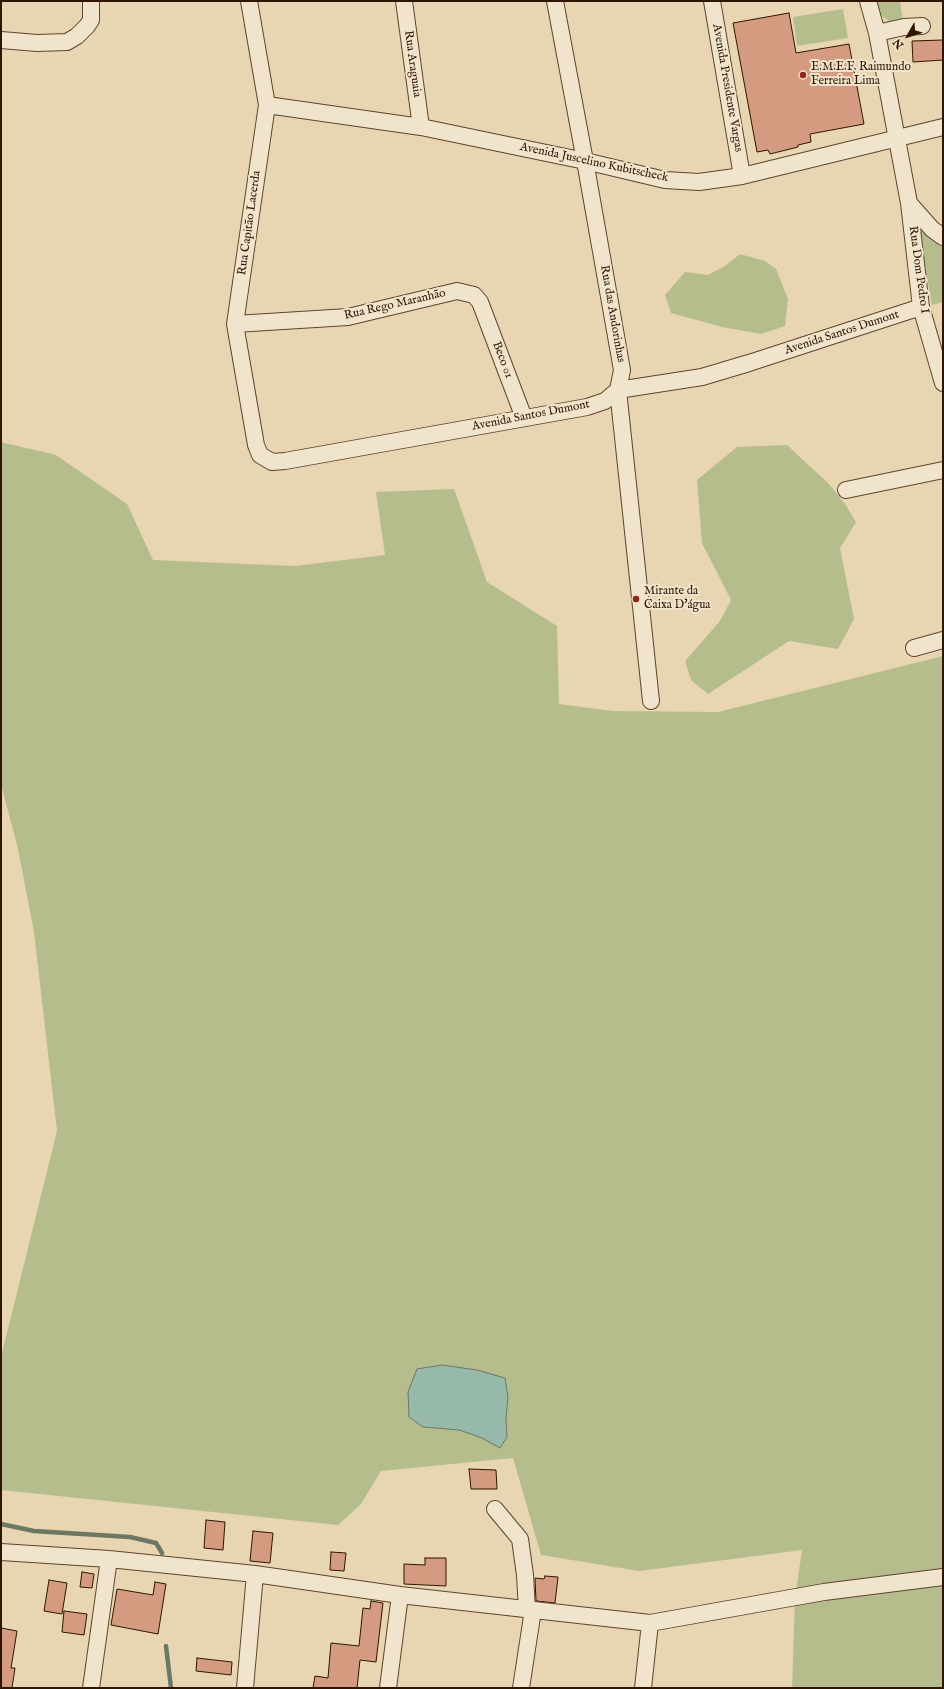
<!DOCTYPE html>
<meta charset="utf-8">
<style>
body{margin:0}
#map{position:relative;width:944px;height:1689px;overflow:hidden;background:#e8d5b2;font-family:"IM FELL English",serif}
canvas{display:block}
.frame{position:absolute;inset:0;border:2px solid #2f1500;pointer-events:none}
.north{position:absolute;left:888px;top:16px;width:40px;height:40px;-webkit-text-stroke:3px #f0e4cd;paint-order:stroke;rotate:231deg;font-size:11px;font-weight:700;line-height:16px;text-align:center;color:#2f1500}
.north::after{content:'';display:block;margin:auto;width:14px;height:18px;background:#2f1500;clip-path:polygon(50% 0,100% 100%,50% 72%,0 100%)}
</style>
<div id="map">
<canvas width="944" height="1689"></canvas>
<div class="frame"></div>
<div class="north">N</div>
</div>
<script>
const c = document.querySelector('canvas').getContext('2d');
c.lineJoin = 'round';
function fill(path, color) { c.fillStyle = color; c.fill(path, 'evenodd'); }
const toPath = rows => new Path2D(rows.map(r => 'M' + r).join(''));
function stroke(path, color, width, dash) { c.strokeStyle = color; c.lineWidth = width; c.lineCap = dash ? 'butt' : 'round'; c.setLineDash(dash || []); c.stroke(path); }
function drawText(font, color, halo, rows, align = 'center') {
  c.font = font + ' "IM FELL English",serif'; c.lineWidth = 4; c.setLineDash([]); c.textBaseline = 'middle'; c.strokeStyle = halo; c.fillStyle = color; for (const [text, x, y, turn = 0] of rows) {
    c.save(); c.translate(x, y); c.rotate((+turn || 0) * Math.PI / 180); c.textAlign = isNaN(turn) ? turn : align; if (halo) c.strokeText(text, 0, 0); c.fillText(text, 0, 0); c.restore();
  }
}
fill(toPath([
 [872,1,900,1,903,23,891,22,883,17,878,13],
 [843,9,848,38,797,46,793,17],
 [918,227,943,247,943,302,932,305],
 [740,254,765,261,776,269,788,299,785,326,761,334,722,327,671,313,665,295,685,272,708,275,725,266],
 [1,442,56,455,127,504,153,560,295,566,385,555,376,492,454,489,487,582,557,626,559,704,613,711,718,712,943,656,943,1688,792,1688,795,1598,802,1550,639,1571,541,1555,513,1458,381,1471,361,1504,338,1525,1,1490,1,1357,57,1131,34,932,18,849,1,784],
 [787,445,829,484,845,504,856,522,840,548,854,619,838,649,789,641,708,694,691,680,685,661,720,621,731,600,702,543,697,480,737,447]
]), '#b6bd8c');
const water = toPath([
 [442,1365,477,1370,505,1378,508,1397,506,1419,507,1437,500,1448,482,1438,459,1430,423,1427,409,1417,408,1392,417,1369,442,1365]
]);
fill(water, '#97b9aa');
stroke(water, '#6d7766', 1);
stroke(toPath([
 [1,1524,34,1531,130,1537,156,1543,162,1553],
 [166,1646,171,1688]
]), '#6d7766', 4.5);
const building = toPath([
 [789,13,796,53,849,44,864,124,810,134,811,142,798,145,798,147,770,154,768,150,757,152,733,23,789,13],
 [943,40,943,60,913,62,912,41,943,40],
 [469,1469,496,1470,497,1489,471,1489,469,1469],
 [206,1520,225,1522,223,1550,204,1548,206,1520],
 [253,1531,273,1533,270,1563,250,1561,253,1531],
 [331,1552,346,1553,344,1571,330,1570,331,1552],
 [425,1558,446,1558,446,1586,404,1584,404,1564,425,1565,425,1558],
 [82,1572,94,1574,92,1588,80,1587,82,1572],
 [545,1576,558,1577,555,1603,536,1601,535,1578,544,1579,545,1576],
 [49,1580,67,1583,62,1614,44,1611,49,1580],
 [155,1582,166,1584,158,1634,111,1625,117,1589,153,1595,155,1582],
 [371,1601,383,1603,376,1662,360,1660,357,1688,313,1688,315,1676,328,1678,331,1643,359,1646,363,1608,370,1609,371,1601],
 [64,1611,87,1614,84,1635,62,1632,64,1611],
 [1,1628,17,1631,11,1668,15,1668,12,1688,1,1688,1,1628],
 [197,1658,232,1662,231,1675,196,1671,197,1658]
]);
fill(building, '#d59b80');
stroke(building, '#2f1500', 1);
const minor = toPath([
 [249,1,267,105,235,324,256,445,260,455,272,462,285,461,587,407,605,401,618,390,702,377,749,363,921,307],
 [404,1,421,127],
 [555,1,585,161,622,370,618,390,651,701],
 [712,1,742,176],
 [868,1,877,33,909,203,932,229,943,237],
 [877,33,904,27,922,26],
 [1,40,37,43,67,42,77,36,87,26,91,20,91,1],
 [267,105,421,127,585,161,665,180,699,182,742,176,943,127],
 [909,203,921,307,943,383],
 [235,324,348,317,457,291,474,295,480,302,524,418],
 [846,490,943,470],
 [914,648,943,640],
 [495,1509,520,1539,525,1575,527,1610],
 [1,1552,109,1559,255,1574,400,1595,650,1623,824,1592,943,1577],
 [91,1688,109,1559],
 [245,1688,255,1574],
 [388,1688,400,1595],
 [521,1688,533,1610],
 [643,1688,650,1623]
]);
stroke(minor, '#5d452c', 18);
stroke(minor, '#f0e4cd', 16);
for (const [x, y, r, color] of [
 [803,75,4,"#8f2418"],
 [636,599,4,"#8f2418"]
]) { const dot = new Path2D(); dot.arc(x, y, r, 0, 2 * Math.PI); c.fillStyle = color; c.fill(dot); stroke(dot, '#f0e4cd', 1.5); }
drawText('12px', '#2f1500', '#f0e4cd', [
 ["Rua Araguaia",412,64,82],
 ["Avenida Presidente Vargas",727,88,80],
 ["Avenida Juscelino Kubitscheck",594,163,12],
 ["Rua Capitão Lacerda",250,223,-82],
 ["Rua Dom Pedro I",918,270,82],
 ["Rua Rego Maranhão",395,305,-13],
 ["Rua das Andorinhas",612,314,80],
 ["Avenida Santos Dumont",842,333,-18],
 ["Beco 01",502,360,69],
 ["Avenida Santos Dumont",531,416,-11]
]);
drawText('12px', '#2f1500', '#f0e4cd', [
 ["E.M.E.F. Raimundo",811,68],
 ["Ferreira Lima",811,82],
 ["Mirante da",644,592],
 ["Caixa D'água",644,606]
], 'left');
</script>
